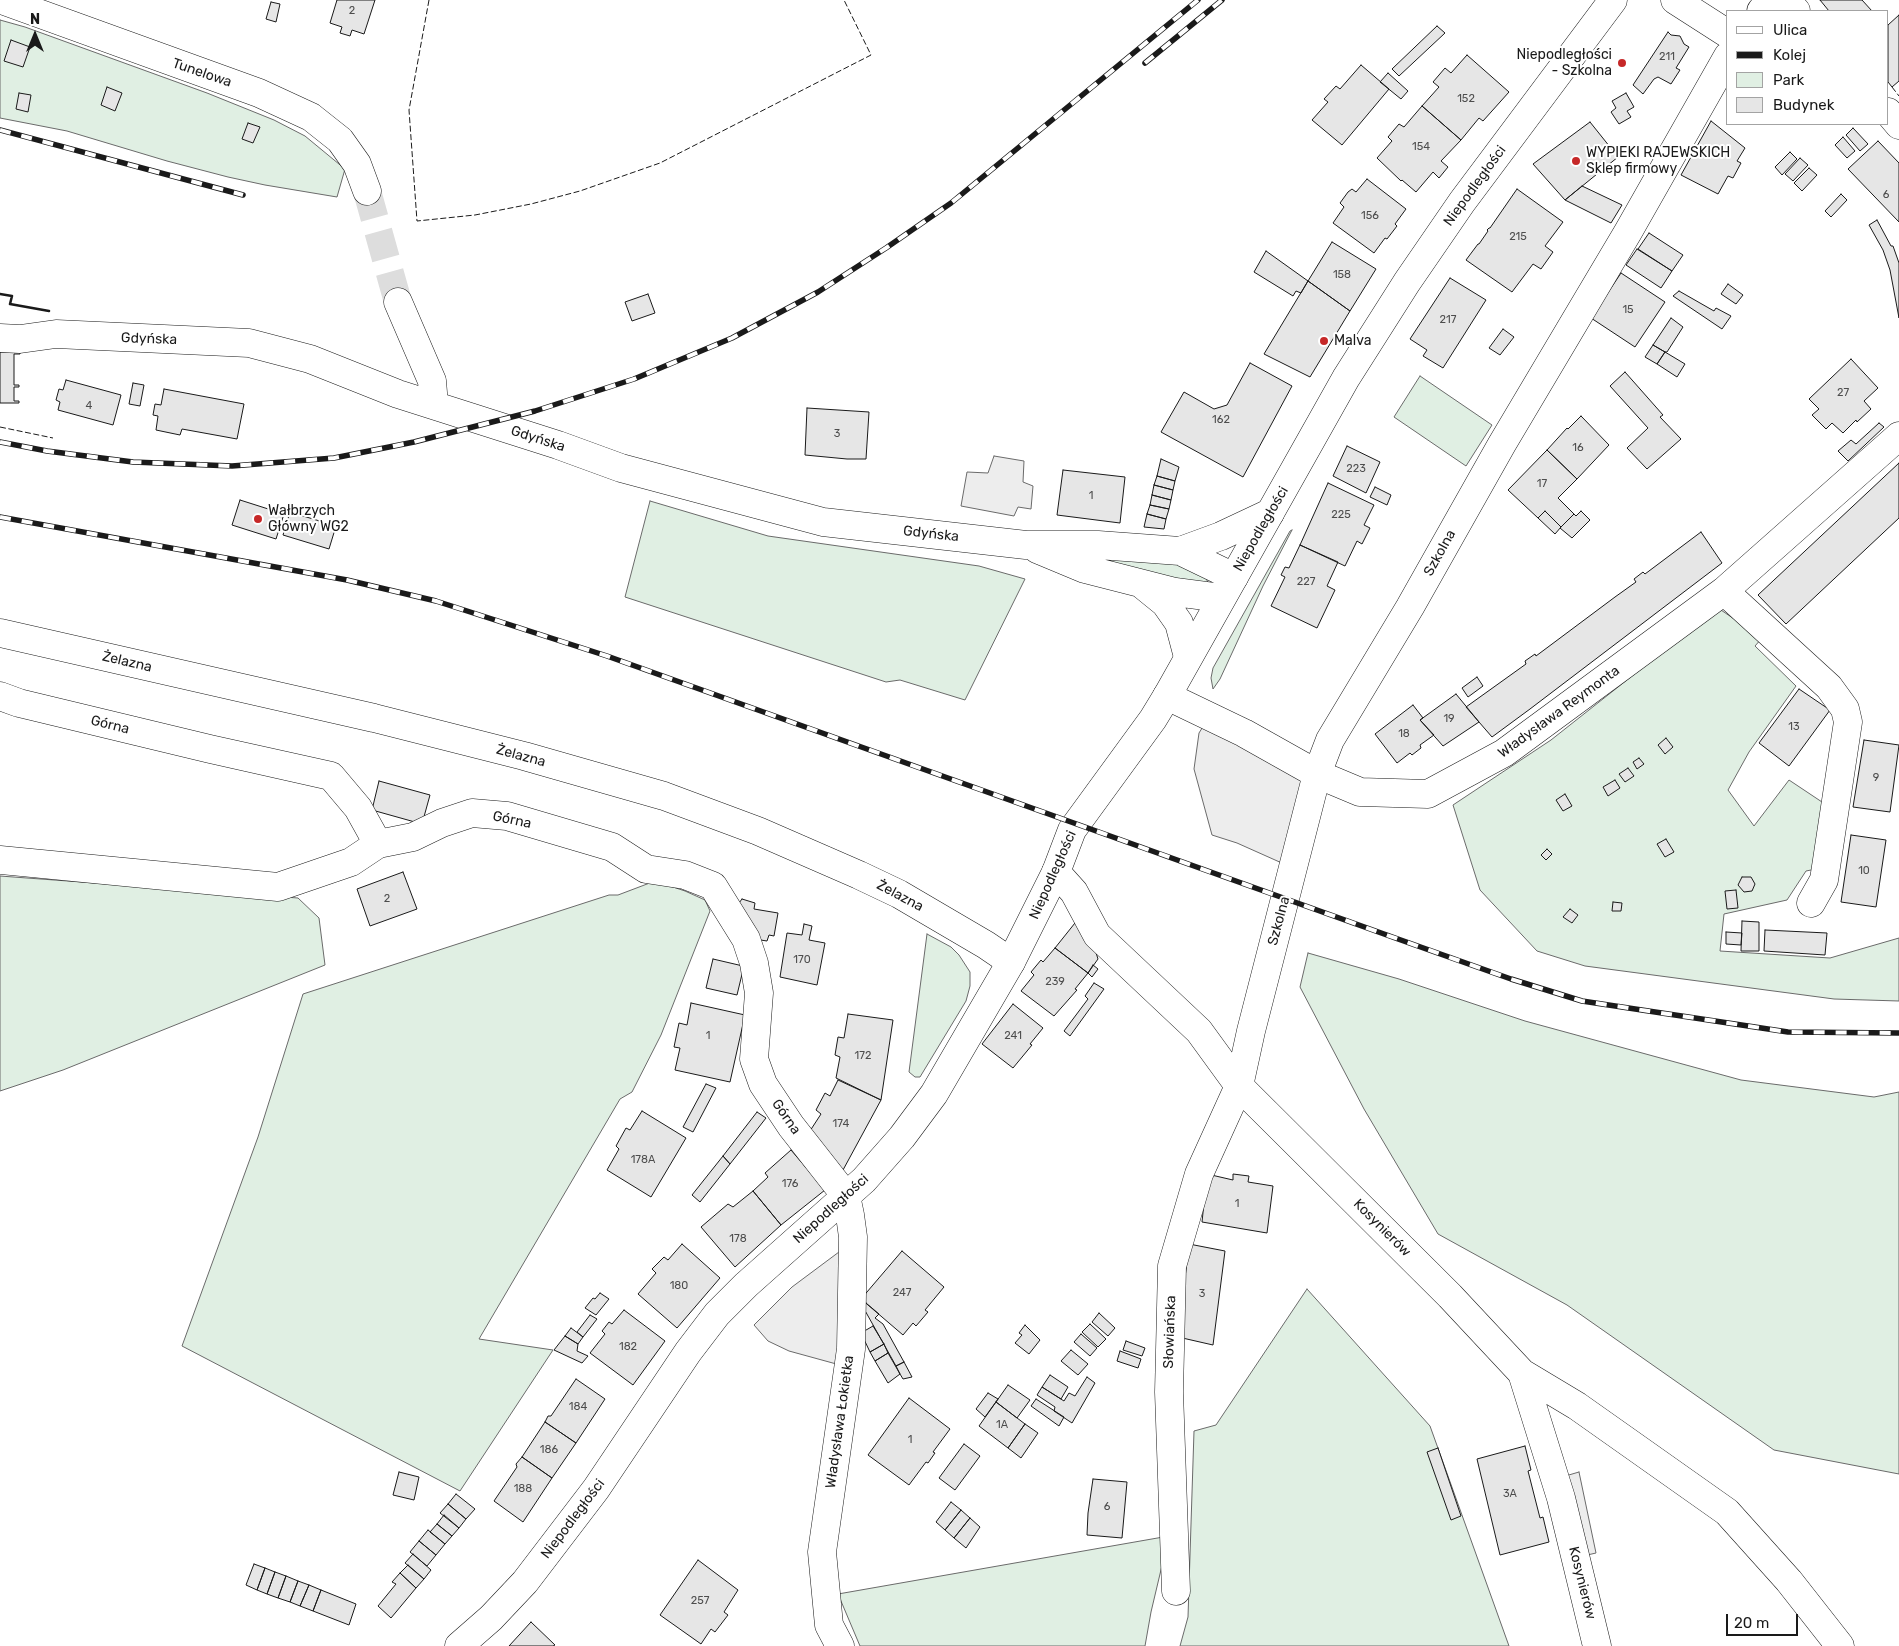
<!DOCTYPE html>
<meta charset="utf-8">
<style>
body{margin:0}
#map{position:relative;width:1899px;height:1646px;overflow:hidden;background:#fff;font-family:Rubik,sans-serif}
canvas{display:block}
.legend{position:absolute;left:1726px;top:10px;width:162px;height:115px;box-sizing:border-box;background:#fff;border:1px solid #a3a3a3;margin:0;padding:6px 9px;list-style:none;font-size:15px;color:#1a1a1a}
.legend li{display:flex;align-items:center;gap:10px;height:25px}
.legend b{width:25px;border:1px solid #a3a3a3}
.north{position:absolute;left:10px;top:10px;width:50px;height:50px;-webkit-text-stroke:4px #fff;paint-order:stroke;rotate:0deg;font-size:14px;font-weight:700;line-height:20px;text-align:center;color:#1a1a1a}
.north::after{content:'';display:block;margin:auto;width:18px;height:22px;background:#1a1a1a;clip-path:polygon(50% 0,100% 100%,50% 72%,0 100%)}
.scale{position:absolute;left:1726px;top:1614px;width:72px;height:22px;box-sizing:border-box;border:2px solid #1a1a1a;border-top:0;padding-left:6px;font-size:15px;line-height:18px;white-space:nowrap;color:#1a1a1a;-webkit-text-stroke:4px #fff;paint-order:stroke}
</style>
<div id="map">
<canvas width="1899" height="1646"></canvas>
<ul class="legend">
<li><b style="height:6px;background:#fff"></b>Ulica</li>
<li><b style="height:6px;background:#1a1a1a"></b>Kolej</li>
<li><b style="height:14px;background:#e0efe3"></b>Park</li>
<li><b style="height:14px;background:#e6e6e6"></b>Budynek</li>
</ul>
<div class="north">N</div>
<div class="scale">20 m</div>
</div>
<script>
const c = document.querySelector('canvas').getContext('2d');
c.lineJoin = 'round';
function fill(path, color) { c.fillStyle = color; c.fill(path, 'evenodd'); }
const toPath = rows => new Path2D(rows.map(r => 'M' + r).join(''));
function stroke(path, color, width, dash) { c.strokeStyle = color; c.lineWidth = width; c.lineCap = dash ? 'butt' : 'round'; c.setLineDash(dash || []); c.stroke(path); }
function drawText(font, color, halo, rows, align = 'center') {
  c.font = font + ' Rubik,sans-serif'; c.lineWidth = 4; c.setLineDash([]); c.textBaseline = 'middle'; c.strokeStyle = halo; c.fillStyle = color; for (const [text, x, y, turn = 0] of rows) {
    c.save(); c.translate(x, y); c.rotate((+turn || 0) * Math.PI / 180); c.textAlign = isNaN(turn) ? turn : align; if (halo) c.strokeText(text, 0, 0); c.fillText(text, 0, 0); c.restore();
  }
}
const green = toPath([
 [0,20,25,27,207,93,274,120,305,136,345,169,337,197,265,185,228,177,167,161,67,131,0,118,0,20],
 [1420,376,1492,425,1466,466,1394,417,1420,376],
 [650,501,768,536,979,566,1025,579,965,700,900,680,886,682,625,597,650,501],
 [1292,530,1263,586,1220,679,1213,689,1211,678,1213,668,1290,531,1292,530],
 [1095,554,1181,565,1203,574,1208,582,1199,587,1096,559,1095,554],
 [1718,608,1762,638,1755,646,1796,686,1749,752,1728,790,1754,826,1789,780,1825,804,1816,869,1806,871,1787,900,1724,914,1720,951,1830,958,1899,938,1899,1001,1834,999,1585,966,1537,951,1480,890,1453,805,1551,740,1718,608],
 [0,876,298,898,319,918,325,965,63,1070,0,1091,0,876],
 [655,881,685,891,705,900,710,911,661,1035,632,1092,620,1099,479,1339,553,1350,460,1491,182,1346,258,1137,303,994,609,895,618,895,655,881],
 [927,934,951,947,959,955,970,972,970,986,966,1001,920,1077,915,1077,909,1072,927,934],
 [1308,953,1399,979,1525,1021,1741,1080,1874,1097,1899,1092,1899,1474,1774,1450,1567,1305,1438,1234,1364,1109,1300,987,1308,953],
 [1307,1289,1430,1426,1509,1646,1180,1646,1188,1617,1194,1431,1216,1425,1307,1289],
 [1169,1536,1151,1612,1145,1646,860,1646,838,1594,1169,1536]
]);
fill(green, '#e0efe3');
stroke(green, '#6a6a6a', 1);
const parking = toPath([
 [994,456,1024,461,1023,482,1033,486,1031,509,1018,507,1014,516,961,506,967,472,988,473,994,456],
 [1209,717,1317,774,1293,868,1237,843,1212,835,1194,769,1199,733,1209,717],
 [843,1249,840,1365,789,1351,768,1341,754,1325,792,1287,843,1249],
 [1579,1472,1596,1553,1583,1556,1562,1477,1579,1472]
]);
fill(parking, '#ededed');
stroke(parking, '#6a6a6a', 1);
const building = toPath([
 [337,0,375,0,364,34,352,30,350,36,340,33,342,27,330,23,337,0],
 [1820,0,1862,0,1872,11,1829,11,1820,0],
 [271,2,280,4,276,22,266,19,271,2],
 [1899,15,1899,81,1892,87,1888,82,1888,25,1899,15],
 [1437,26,1445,33,1399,76,1392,69,1437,26],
 [1668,32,1671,35,1680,36,1684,44,1689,47,1676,68,1680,70,1671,84,1658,77,1654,79,1643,94,1633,85,1668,32],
 [11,40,30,47,23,67,4,61,11,40],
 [1467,55,1509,92,1483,121,1479,118,1461,140,1422,106,1439,87,1433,82,1445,68,1451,73,1467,55],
 [1361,65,1389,89,1342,145,1312,120,1328,102,1324,99,1336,86,1340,89,1361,65],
 [1388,73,1408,91,1401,99,1380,82,1388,73],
 [107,87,122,93,115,111,101,105,107,87],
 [19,93,31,95,28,112,16,109,19,93],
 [1626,93,1634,107,1627,111,1631,117,1619,124,1611,112,1616,108,1612,101,1626,93],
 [1422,106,1461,140,1441,161,1448,167,1439,178,1433,172,1416,192,1402,180,1401,181,1377,158,1392,141,1388,137,1399,124,1404,127,1422,106],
 [1711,121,1745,148,1737,161,1741,163,1733,178,1728,176,1718,194,1681,175,1711,121],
 [1590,122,1618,157,1565,200,1533,164,1590,122],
 [248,123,260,127,253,143,242,139,248,123],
 [1853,128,1868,144,1860,151,1846,135,1853,128],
 [1843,137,1855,151,1847,158,1835,145,1843,137],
 [1878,141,1899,163,1899,222,1848,169,1878,141],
 [1790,152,1797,159,1782,175,1775,167,1790,152],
 [1800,158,1808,165,1793,181,1785,174,1800,158],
 [1809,168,1817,175,1802,191,1794,183,1809,168],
 [1367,179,1406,209,1395,224,1397,226,1387,239,1385,238,1374,253,1333,223,1344,207,1340,203,1348,192,1352,189,1356,192,1367,179],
 [1582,186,1622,205,1611,223,1565,200,1582,186],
 [1517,189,1563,222,1545,246,1553,252,1541,269,1533,264,1512,292,1466,260,1478,244,1479,244,1488,231,1487,230,1489,228,1490,228,1517,189],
 [1841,194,1847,200,1831,217,1825,211,1841,194],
 [1877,220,1891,246,1893,246,1899,263,1899,318,1890,270,1883,250,1869,225,1877,220],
 [1649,233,1683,255,1672,271,1638,249,1649,233],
 [1332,242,1376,269,1350,311,1308,281,1332,242],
 [1637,249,1672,271,1661,288,1626,265,1637,249],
 [1266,251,1308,281,1301,293,1296,291,1293,296,1254,272,1266,251],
 [1621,273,1665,302,1635,347,1591,318,1621,273],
 [1450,278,1486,300,1443,368,1423,356,1427,350,1410,339,1450,278],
 [1308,281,1350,311,1310,377,1264,354,1308,281],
 [1728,284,1743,295,1736,304,1721,294,1728,284],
 [1679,291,1714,311,1716,308,1731,316,1722,329,1673,296,1679,291],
 [648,294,655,313,632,321,625,302,648,294],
 [1671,318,1683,327,1667,352,1665,352,1653,345,1671,318],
 [1503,329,1514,337,1500,355,1489,348,1503,329],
 [1653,345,1665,352,1657,364,1645,357,1653,345],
 [0,352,20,352,20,354,14,354,14,385,19,385,19,387,14,387,14,401,19,401,19,403,0,403,0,352],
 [1665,352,1685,364,1677,377,1657,364,1665,352],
 [1851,359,1878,388,1864,401,1871,409,1857,422,1856,420,1843,433,1832,423,1826,429,1812,415,1819,409,1809,399,1851,359],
 [1250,363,1292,386,1243,477,1161,432,1184,392,1214,409,1227,405,1250,363],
 [1625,372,1663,415,1660,417,1681,439,1647,469,1627,448,1648,428,1610,386,1625,372],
 [66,380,121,395,113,425,58,410,60,402,56,400,59,389,63,390,66,380],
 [133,383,144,385,140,406,129,404,133,383],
 [164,389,244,404,237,439,182,429,180,435,156,430,158,416,153,415,155,404,161,405,164,389],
 [807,408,869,412,866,459,847,459,805,455,807,408],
 [1581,416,1609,445,1577,479,1547,450,1567,428,1568,429,1581,416],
 [1879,423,1884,427,1848,461,1838,451,1851,440,1856,444,1879,423],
 [1347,446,1380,462,1366,493,1333,476,1347,446],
 [1547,450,1577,479,1558,498,1574,514,1561,527,1545,511,1538,518,1508,490,1547,450],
 [1161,459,1179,467,1175,481,1157,476,1161,459],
 [1899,463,1899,518,1786,624,1758,595,1899,463],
 [1063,470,1125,477,1120,523,1057,515,1063,470],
 [1157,476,1175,481,1173,490,1154,485,1157,476],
 [1328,483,1374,505,1364,525,1370,528,1362,544,1357,541,1345,566,1300,545,1328,483],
 [1154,485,1173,490,1171,500,1152,495,1154,485],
 [1375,487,1391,495,1387,505,1370,497,1375,487],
 [1152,495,1171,500,1169,509,1150,505,1152,495],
 [240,500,284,514,276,539,232,525,240,500],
 [1150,505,1169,509,1166,519,1147,514,1150,505],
 [1545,511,1561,527,1555,534,1538,518,1545,511],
 [1581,511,1590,520,1572,538,1560,528,1574,514,1576,516,1581,511],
 [290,512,336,526,329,549,283,535,290,512],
 [1147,514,1166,519,1164,529,1144,527,1147,514],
 [1701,532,1722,563,1530,709,1492,737,1466,707,1526,664,1525,661,1535,654,1536,656,1615,597,1636,582,1634,579,1643,572,1645,574,1701,532],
 [1300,545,1338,562,1327,586,1335,590,1317,628,1271,606,1285,577,1281,575,1285,567,1289,568,1300,545],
 [1477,677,1483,686,1468,697,1462,688,1477,677],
 [1799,689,1830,710,1789,766,1759,743,1799,689],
 [1456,694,1479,722,1443,746,1420,720,1456,694],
 [1413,705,1423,718,1420,720,1434,735,1420,745,1421,748,1412,755,1410,753,1397,763,1375,734,1413,705],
 [1666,738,1673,747,1665,754,1658,745,1666,738],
 [1864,740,1899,745,1890,812,1853,807,1864,740],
 [1639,758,1644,764,1637,769,1633,762,1639,758],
 [1628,768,1634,776,1625,782,1619,774,1628,768],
 [1615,780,1620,788,1608,796,1603,787,1615,780],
 [379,781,430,795,422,824,372,810,379,781],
 [1565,794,1572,806,1563,811,1556,800,1565,794],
 [1851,835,1886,840,1876,907,1841,902,1851,835],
 [1666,839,1674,852,1665,857,1657,844,1666,839],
 [1547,849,1552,854,1546,860,1541,855,1547,849],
 [403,872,417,909,370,926,357,889,403,872],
 [1742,877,1751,877,1755,884,1752,891,1744,892,1738,885,1742,877],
 [1736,890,1738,908,1727,909,1725,891,1736,890],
 [742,899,755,903,754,909,778,913,774,936,769,935,767,941,754,939,739,903,742,899],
 [1613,902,1622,903,1621,911,1612,911,1613,902],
 [1570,909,1578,915,1572,923,1563,917,1570,909],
 [1079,918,1092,940,1098,959,1088,973,1055,948,1079,918],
 [1742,921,1759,922,1759,951,1741,951,1742,921],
 [804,924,812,926,809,940,825,943,817,985,780,977,787,933,802,935,804,924],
 [1765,930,1827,933,1825,955,1764,951,1765,930],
 [1726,932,1742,933,1741,945,1726,944,1726,932],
 [1055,948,1088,973,1075,989,1077,990,1054,1016,1021,991,1034,975,1031,972,1041,960,1043,962,1055,948],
 [713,959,743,966,743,970,737,995,706,988,713,959],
 [1093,965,1098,969,1092,977,1088,973,1093,965],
 [1094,983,1104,989,1070,1036,1064,1031,1088,999,1085,996,1094,983],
 [691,1003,745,1015,730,1082,675,1070,680,1048,674,1047,679,1023,687,1025,691,1003],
 [1013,1004,1043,1028,1030,1044,1032,1045,1013,1068,982,1044,1013,1004],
 [848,1014,893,1020,881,1100,836,1078,840,1057,835,1055,838,1037,844,1038,848,1014],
 [838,1080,881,1100,843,1170,820,1153,825,1147,808,1134,821,1114,816,1110,825,1093,830,1096,838,1080],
 [706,1084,716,1088,693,1132,683,1127,706,1084],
 [642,1111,686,1138,651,1197,607,1170,619,1149,616,1146,626,1128,630,1130,642,1111],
 [757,1112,766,1118,730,1164,723,1156,757,1112],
 [791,1150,825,1190,781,1225,753,1191,768,1177,765,1173,791,1150],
 [723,1156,730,1164,700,1202,692,1195,723,1156],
 [1207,1174,1233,1180,1233,1174,1249,1176,1248,1182,1273,1186,1267,1233,1202,1222,1207,1174],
 [753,1191,781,1225,735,1267,701,1227,728,1204,733,1207,753,1191],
 [682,1244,720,1278,677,1328,638,1294,656,1273,652,1269,664,1257,668,1260,682,1244],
 [1189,1244,1225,1251,1213,1345,1178,1337,1189,1244],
 [902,1251,944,1287,925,1310,928,1312,916,1326,913,1323,903,1335,861,1299,902,1251],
 [600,1293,609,1299,596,1315,585,1308,593,1298,595,1299,600,1293],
 [866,1303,879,1314,875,1318,883,1324,904,1362,896,1366,863,1307,866,1303],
 [624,1310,665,1341,633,1385,590,1353,605,1334,602,1331,609,1322,612,1324,624,1310],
 [1099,1313,1115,1328,1108,1336,1092,1322,1099,1313],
 [590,1315,597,1319,583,1337,577,1332,590,1315],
 [1090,1324,1106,1339,1098,1347,1082,1332,1090,1324],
 [1025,1325,1040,1340,1029,1354,1015,1343,1022,1335,1019,1333,1025,1325],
 [873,1326,884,1344,870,1352,861,1333,873,1326],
 [571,1328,583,1337,578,1344,565,1336,571,1328],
 [1081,1334,1097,1348,1090,1356,1074,1342,1081,1334],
 [565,1336,578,1344,577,1351,588,1356,582,1363,554,1350,565,1336],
 [1126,1341,1145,1348,1142,1356,1123,1350,1126,1341],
 [884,1344,888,1353,875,1361,870,1352,884,1344],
 [1071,1350,1088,1364,1078,1375,1061,1361,1071,1350],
 [1120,1351,1141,1359,1138,1368,1117,1361,1120,1351],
 [888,1353,900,1374,888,1383,875,1361,888,1353],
 [904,1362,912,1377,903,1379,900,1374,896,1366,904,1362],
 [1050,1375,1068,1387,1061,1399,1042,1387,1050,1375],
 [1087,1377,1095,1383,1072,1423,1054,1411,1055,1407,1037,1395,1042,1387,1064,1401,1069,1393,1075,1396,1087,1377],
 [576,1379,605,1399,576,1443,545,1422,548,1416,551,1416,576,1379],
 [1008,1385,1030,1400,1017,1418,996,1402,1008,1385],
 [988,1393,998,1399,985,1417,976,1409,988,1393],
 [909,1398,950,1429,933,1452,935,1453,928,1463,926,1462,909,1485,868,1455,909,1398],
 [1036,1399,1064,1417,1059,1426,1031,1406,1036,1399],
 [996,1402,1025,1424,1008,1448,979,1426,996,1402],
 [545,1422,576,1443,552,1478,522,1457,545,1422],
 [1025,1424,1038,1433,1021,1458,1008,1448,1025,1424],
 [964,1444,980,1456,955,1490,939,1478,964,1444],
 [1525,1446,1531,1470,1528,1471,1540,1518,1543,1517,1549,1542,1500,1555,1477,1459,1525,1446],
 [1438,1448,1461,1516,1451,1520,1427,1452,1438,1448],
 [522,1457,552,1478,523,1522,494,1501,517,1467,516,1464,522,1457],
 [399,1472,419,1477,414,1500,393,1495,399,1472],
 [1093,1479,1127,1482,1122,1538,1087,1535,1088,1513,1093,1479],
 [456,1494,475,1509,466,1519,448,1504,456,1494],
 [951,1502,961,1510,945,1530,936,1522,951,1502],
 [448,1504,466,1519,459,1528,440,1513,448,1504],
 [961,1510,970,1518,954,1538,945,1530,961,1510],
 [444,1515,459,1528,452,1536,437,1524,444,1515],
 [970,1518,980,1527,966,1548,954,1538,970,1518],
 [437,1524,452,1536,445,1544,430,1532,437,1524],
 [428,1530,445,1544,436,1555,419,1541,428,1530],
 [419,1541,436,1555,427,1566,410,1552,419,1541],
 [413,1554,431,1570,424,1579,405,1563,413,1554],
 [698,1560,738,1590,724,1612,728,1615,715,1632,711,1629,701,1644,660,1615,698,1560],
 [254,1564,265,1568,257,1590,246,1585,254,1564],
 [408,1565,424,1579,416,1588,400,1573,408,1565],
 [265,1568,275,1572,267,1594,257,1590,265,1568],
 [275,1572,286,1576,278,1598,267,1594,275,1572],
 [400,1573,416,1588,391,1618,378,1606,396,1584,392,1582,400,1573],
 [286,1576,298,1581,290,1602,278,1598,286,1576],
 [298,1581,309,1585,300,1606,290,1602,298,1581],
 [309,1585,321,1590,313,1611,300,1606,309,1585],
 [321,1590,356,1604,349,1625,313,1611,321,1590],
 [531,1622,555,1645,553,1646,509,1646,531,1622]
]);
fill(building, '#e6e6e6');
stroke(building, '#1a1a1a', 1);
stroke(toPath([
 [367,191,398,302]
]), '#ddd', 28, [28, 14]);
const minor = toPath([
 [2,0,259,93,311,117,340,140,357,164,367,191],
 [1675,0,1728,34],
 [1786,0,1796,11],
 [1761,11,1770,0],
 [1888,112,1899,125],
 [398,302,432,381,434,405],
 [0,338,20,339,56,334,249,343,310,359,398,394,558,445,621,468,823,522,1026,545,1098,545,1180,551,1234,577],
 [1037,549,1085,569,1175,592,1221,598],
 [1180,551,1221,536,1270,513],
 [1144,586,1165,603,1179,623,1188,657],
 [1724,591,1829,687,1845,709,1848,722,1846,735,1824,880,1811,903],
 [0,633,374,718,524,756,664,796,758,831,859,875,899,894,986,945,1011,962],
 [0,696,19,703,210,749,331,776,358,808,378,844],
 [1167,696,1244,733,1317,774,1360,792,1428,794,1504,753,1724,591,1899,436],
 [0,860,278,887,351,862,378,844,413,837,442,823,472,813,507,816,612,847,646,869,685,875,713,886,746,939,754,963,759,993,754,1059,763,1084,791,1126,846,1196,850,1215,853,1237,851,1349,822,1552,829,1625,840,1646],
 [1056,872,1074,892,1097,935,1199,1031,1239,1086,1450,1296,1522,1373,1561,1498,1597,1646],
 [1522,1373,1577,1406,1727,1512,1789,1581,1840,1646],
 [1176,1591,1169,1392,1172,1266,1199,1174,1239,1086,1251,1031,1317,774,1330,740,1410,607,1502,444,1628,232,1728,56]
]);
const major = toPath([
 [459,1646,491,1618,525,1582,596,1489,688,1352,717,1314,746,1285,864,1180,902,1137,934,1094,1011,962,1056,872,1072,830,1153,719,1167,696,1346,378,1407,282,1462,202,1613,0]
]);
stroke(minor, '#1a1a1a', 29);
stroke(major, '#1a1a1a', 29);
stroke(minor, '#fff', 28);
stroke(major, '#fff', 28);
const rail = toPath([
 [1145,63,1222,0],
 [0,130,243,195],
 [0,442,47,451,133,462,232,466,334,458,414,442,535,411,634,379,732,338,818,292,886,248,951,203,1198,0],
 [0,517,347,580,436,601,607,656,1398,939,1511,979,1582,1001,1788,1032,1899,1033]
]);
stroke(rail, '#1a1a1a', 5.5);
stroke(rail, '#fff', 4, [11]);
stroke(toPath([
 [429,0,409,110,417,221,475,215,531,204,580,191,660,163,871,55,844,0],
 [1892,87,1899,96],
 [0,427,53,438]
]), '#1a1a1a', 1, [6, 2.5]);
stroke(toPath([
 [0,294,12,296,10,304,49,311]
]), '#1a1a1a', 2.5);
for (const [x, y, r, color] of [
 [1622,63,5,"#c62828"],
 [1576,161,5,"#c62828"],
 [1324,341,5,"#c62828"],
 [258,519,5,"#c62828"]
]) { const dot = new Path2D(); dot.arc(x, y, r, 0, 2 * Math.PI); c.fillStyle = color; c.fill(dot); stroke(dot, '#fff', 2); }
drawText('11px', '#4d4d4d', null, [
 ["2",352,11],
 ["211",1667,57],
 ["152",1466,99],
 ["154",1421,147],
 ["6",1886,195],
 ["156",1370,216],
 ["215",1518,237],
 ["158",1342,275],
 ["15",1628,310],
 ["217",1448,320],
 ["27",1843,393],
 ["4",89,406],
 ["162",1221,420],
 ["3",837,434],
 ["16",1578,448],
 ["223",1356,469],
 ["17",1542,484],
 ["1",1091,496],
 ["225",1341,515],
 ["227",1306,582],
 ["19",1449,719],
 ["13",1794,727],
 ["18",1404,734],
 ["9",1876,778],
 ["10",1864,871],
 ["2",387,899],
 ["170",802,960],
 ["239",1055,982],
 ["1",708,1036],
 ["241",1013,1036],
 ["172",863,1056],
 ["174",841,1124],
 ["178A",643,1160],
 ["176",790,1184],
 ["1",1237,1204],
 ["178",738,1239],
 ["180",679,1286],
 ["247",902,1293],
 ["3",1202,1294],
 ["182",628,1347],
 ["184",578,1407],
 ["1A",1002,1425],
 ["1",910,1440],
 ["186",549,1450],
 ["188",523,1489],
 ["3A",1510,1494],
 ["6",1107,1507],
 ["257",700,1601]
]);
drawText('14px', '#1a1a1a', '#fff', [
 ["Niepodległości",1612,55,"right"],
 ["- Szkolna",1612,71,"right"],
 ["WYPIEKI RAJEWSKICH",1586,153],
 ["Sklep firmowy",1586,169],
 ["Malva",1334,341],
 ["Wałbrzych",268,511],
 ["Główny WG2",268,527]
], 'left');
drawText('14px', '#1a1a1a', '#fff', [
 ["Tunelowa",202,73,19],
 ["Niepodległości",1475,186,-54],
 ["Gdyńska",149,339,2],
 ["Gdyńska",538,439,18],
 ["Niepodległości",1261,529,-60],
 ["Gdyńska",931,534,6],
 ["Szkolna",1440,553,-61],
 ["Żelazna",127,662,13],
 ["Władysława Reymonta",1559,712,-36],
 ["Górna",110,725,14],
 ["Żelazna",521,756,15],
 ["Górna",512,820,12],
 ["Niepodległości",1053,875,-66],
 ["Żelazna",900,896,28],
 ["Szkolna",1279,921,-75],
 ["Górna",786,1117,55],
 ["Niepodległości",831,1209,-42],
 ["Kosynierów",1382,1228,45],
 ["Słowiańska",1170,1332,-88],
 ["Władysława Łokietka",840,1422,-82],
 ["Niepodległości",573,1519,-53],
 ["Kosynierów",1582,1583,76]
]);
</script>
